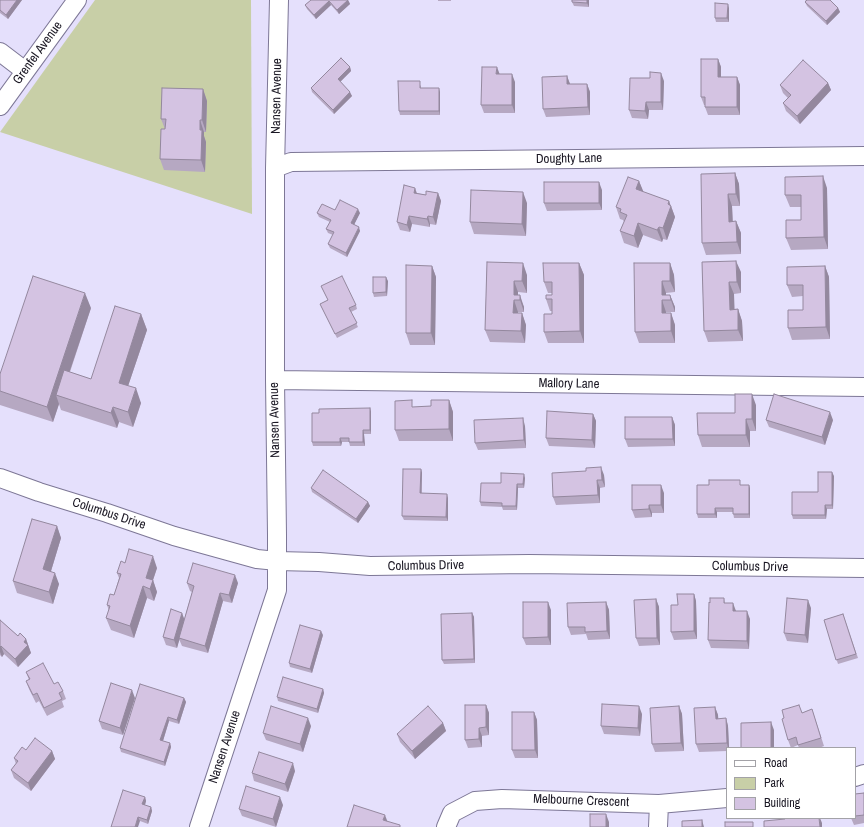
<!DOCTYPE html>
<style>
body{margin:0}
#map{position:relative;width:864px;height:827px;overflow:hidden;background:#e5e0fc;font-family:"Archivo Narrow",sans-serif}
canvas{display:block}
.legend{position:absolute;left:726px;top:747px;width:130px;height:72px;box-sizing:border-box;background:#fff;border:1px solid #a3a2a7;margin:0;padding:5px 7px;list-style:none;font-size:12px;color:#1a1723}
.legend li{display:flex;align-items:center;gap:8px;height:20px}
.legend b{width:20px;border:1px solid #a3a2a7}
</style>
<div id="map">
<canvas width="864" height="827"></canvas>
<ul class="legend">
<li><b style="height:5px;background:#fff"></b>Road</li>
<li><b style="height:11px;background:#c8cfa7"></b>Park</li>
<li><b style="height:11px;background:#d4c3e2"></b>Building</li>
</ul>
</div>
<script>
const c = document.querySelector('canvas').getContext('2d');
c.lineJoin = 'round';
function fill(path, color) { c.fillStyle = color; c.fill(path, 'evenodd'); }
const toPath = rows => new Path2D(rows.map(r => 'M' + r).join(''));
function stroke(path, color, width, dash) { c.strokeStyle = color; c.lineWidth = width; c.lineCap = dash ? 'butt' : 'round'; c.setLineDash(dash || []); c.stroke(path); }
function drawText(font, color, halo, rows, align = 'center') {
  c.font = font + ' "Archivo Narrow",sans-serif'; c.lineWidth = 4; c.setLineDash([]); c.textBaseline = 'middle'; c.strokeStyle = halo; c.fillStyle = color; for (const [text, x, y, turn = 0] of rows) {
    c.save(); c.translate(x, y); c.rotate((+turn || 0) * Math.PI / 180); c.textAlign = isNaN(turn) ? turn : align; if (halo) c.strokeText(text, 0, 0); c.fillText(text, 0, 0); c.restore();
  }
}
fill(toPath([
 [95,0,251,0,252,214,0,132]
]), '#c8cfa7');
const minor = toPath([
 [0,52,25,71],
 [0,106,77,0],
 [275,168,291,162,864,156],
 [275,380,864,387],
 [0,478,39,492,107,513,174,536,257,559,277,561,319,562,370,566,529,564,864,568],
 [855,777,864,774],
 [199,827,277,590,277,535,275,380,275,168,279,0],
 [446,827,452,813,475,801,502,799,659,804,727,798],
 [658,827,659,804]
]);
stroke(minor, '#7d7796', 20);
stroke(minor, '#fff', 18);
fill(toPath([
 [0,0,22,0,8,19,0,13],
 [311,0,348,0,350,4,339,14,331,5,316,19,307,9,305,5],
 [438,0,451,0,451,1,438,1],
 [589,0,589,7,574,6,572,2],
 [805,0,830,0,838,8,840,12,827,25,807,6,805,2,806,1],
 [729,8,729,22,716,22,715,18],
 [718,59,721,67,721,77,737,77,740,85,740,115,708,115,705,107,705,105,704,105,701,97],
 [350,67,351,71,340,82,352,96,334,114,312,92,311,88],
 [499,74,515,82,515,113,484,113,481,105],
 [567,76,570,84,587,84,590,92,590,115,546,117,543,109],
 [664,81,663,110,649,110,648,119,632,118,629,110],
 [828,83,831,90,800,124,786,111,783,103,788,98,783,93,780,85],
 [421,85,421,88,440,92,440,115,400,115,399,111],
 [203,89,207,101,206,132,204,132,204,136,206,142,205,172,164,170,160,159,165,129,161,119],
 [735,173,739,184,740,206,732,206,733,222,736,221,741,233,741,254,706,255,702,243],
 [639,181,643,192,669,201,675,217,667,240,663,239,662,242,643,235,638,248,624,243,620,231,624,222,623,220,620,219,616,207],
 [415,188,417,193,426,195,438,193,441,201,436,225,430,224,430,227,412,224,410,232,400,230,397,222],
 [827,188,828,249,791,250,786,238,801,220,801,207,790,207,785,195],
 [602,190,602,210,547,211,544,203],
 [527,203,526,236,474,234,470,222],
 [335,210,360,213,354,224,360,231,347,257,330,248,328,244,333,235,328,233,326,229,330,222,319,217,317,213],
 [487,262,527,275,527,293,518,292,518,295,524,307,524,312,518,312,518,313,522,313,526,325,525,343,490,342,485,330],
 [702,262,741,272,741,293,734,294,734,309,738,309,742,321,743,341,708,342,704,331],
 [579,263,584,275,584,343,548,343,544,332,552,314,552,311,550,311,546,299,552,295,552,293,548,293,544,282],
 [670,263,674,275,675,292,666,293,666,295,670,295,675,307,675,312,666,312,666,313,671,313,675,325,675,343,639,343,635,332],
 [432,266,436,277,435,345,410,345,406,333],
 [825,266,829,277,830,339,792,340,788,328,803,310,803,296,792,297,787,285],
 [388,281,387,296,374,297,373,293],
 [321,286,356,305,357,309,351,312,358,327,337,338,320,304,328,300],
 [91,308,70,372,91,379,141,314,147,330,128,386,141,403,133,427,119,422,117,428,61,410,59,404,53,422,0,405,0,374],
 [449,400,453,412,453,441,399,441,395,430,414,407,431,406],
 [756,405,756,431,750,431,750,447,702,447,698,435,735,413],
 [370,408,371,412,371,434,364,434,365,446,350,446,349,442,342,442,341,446,313,446,312,442],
 [593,414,596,421,595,448,549,446,546,438],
 [672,417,675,425,675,446,628,447,625,439],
 [766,420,833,420,825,445,769,427],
 [525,426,526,448,478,450,475,443],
 [421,469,422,473,422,493,448,498,448,521,404,520,402,516],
 [604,475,605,487,600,488,600,503,556,505,553,497],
 [834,476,833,509,827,509,826,519,793,519,792,515,818,492],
 [525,478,524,488,518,488,517,510,503,510,502,507,481,506,480,502],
 [742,485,749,485,750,489,750,518,734,518,733,512,717,512,717,518,698,518,697,514],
 [311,488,368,502,370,506,358,523,312,492],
 [664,493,664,513,652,513,652,517,635,518,632,510],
 [57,526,61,538,51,571,59,584,53,604,17,593,13,581],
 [125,563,157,568,153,580,157,592,154,601,147,598,134,638,111,630,106,618,109,611,107,605,114,595,119,578,117,573],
 [187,583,238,583,232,603,223,601,208,653,182,646,179,639,177,648,166,645,163,637,182,613,184,620,192,592,190,591],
 [694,594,696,601,697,639,674,640,671,632,678,605],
 [724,598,725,603,736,611,750,619,749,649,711,648,708,640,710,603],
 [656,599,659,607,660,645,639,646,636,638],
 [606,602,609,610,610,639,588,640,586,634,571,635,568,627],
 [811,608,808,643,787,641,784,633],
 [551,610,551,645,526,645,523,638],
 [472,613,474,617,475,663,444,664,442,660],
 [843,614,858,658,838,664,824,620],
 [0,620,18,636,26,639,31,653,18,667,4,654,2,657,0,655],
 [323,635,312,673,290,667,289,663],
 [26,672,54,684,63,691,66,699,62,701,64,707,47,716,39,701,36,703,29,689,26,681,29,680],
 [323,689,324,693,318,713,278,701,277,697],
 [135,698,123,735,102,729,99,721],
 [184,698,186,702,179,724,169,721,163,741,170,743,171,747,165,766,121,752,120,748],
 [486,705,489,713,489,735,482,736,482,747,468,748,465,740],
 [679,706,682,714,684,751,655,752,652,744],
 [715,707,718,715,718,719,726,718,728,726,729,748,727,748,727,751,699,752,696,744],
 [812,709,824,746,819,748,799,748,798,745,791,748,788,740,802,713],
 [534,712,537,720,538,758,515,758,512,750],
 [642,714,640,736,604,734,601,726],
 [443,723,446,731,415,759,400,742,397,734],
 [311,726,303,752,266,740,263,733],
 [26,750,52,751,55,759,31,791,14,778,11,770,16,764,14,758],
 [295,771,288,792,254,781,252,773],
 [864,793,864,823,854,825,851,818,855,818,855,794],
 [145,797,146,801,145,805,151,807,152,811,148,824,140,821,111,827],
 [283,805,276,827,242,816,239,809]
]), '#b6a8c2');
fill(toPath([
 [17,0,22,0,8,19,6,15],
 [348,0,350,4,339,14,337,10],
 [587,0,589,0,589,7,587,3],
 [329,1,331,5,316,19,314,15],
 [728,4,729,8,729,22,727,18],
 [838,8,840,12,827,25,826,21],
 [718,59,721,67,721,85,718,77],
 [350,67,351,71,339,83,338,79],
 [497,67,500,75,496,74],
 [661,73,664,81,663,110,661,102],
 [512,74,515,82,515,113,512,105],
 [567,76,570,84,567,84],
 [737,77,740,85,740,115,737,107],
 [828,83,831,90,800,124,797,116],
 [587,84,590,92,590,115,588,107],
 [439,88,440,92,440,115,439,111],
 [203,89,207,101,206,132,202,120],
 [350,92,352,96,334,114,333,110],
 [646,102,649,110,648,119,645,111],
 [200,120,204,132,204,136,206,142,205,172,201,160],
 [735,173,739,184,740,206,736,194],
 [823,176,827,188,828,249,824,237],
 [639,181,644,193,636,189],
 [599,182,602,190,602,210,599,203],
 [415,188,417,195,414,193],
 [523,192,527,203,526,236,522,224],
 [438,193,441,201,436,225,433,217],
 [728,194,732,206,733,233,729,222],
 [669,201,671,207,671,206,675,217,667,240,663,228],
 [358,209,360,213,353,227,351,223],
 [409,216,412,224,410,232,407,225],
 [428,216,430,224,430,227,427,219],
 [736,221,741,233,741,254,737,242],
 [638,223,643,235,638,248,634,236],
 [359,227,360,231,347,257,346,253],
 [659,227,663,239,662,242,657,230],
 [736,261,741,272,741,293,737,282],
 [523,263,527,275,527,293,522,281],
 [579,263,584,275,584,343,580,331],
 [670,263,674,275,675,292,670,281],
 [432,266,436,277,435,345,431,333],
 [825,266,829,277,830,339,826,327],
 [386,277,388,281,387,296,386,292],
 [514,281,518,292,518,300,514,295],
 [662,281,666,293,666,300,662,295],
 [729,282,734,294,735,321,730,310],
 [85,293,91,308,61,397,56,395,59,404,53,422,47,407],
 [520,295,524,307,524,312,520,300],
 [670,295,675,307,675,312,671,300],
 [514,300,518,312,518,325,513,313],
 [662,300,666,312,667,325,662,313],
 [738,309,742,321,743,341,738,330],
 [522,313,526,325,525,343,521,331],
 [671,313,675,325,675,343,671,331],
 [141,314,147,330,124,398,119,383],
 [136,388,141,403,133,427,128,412],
 [752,394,756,405,756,431,752,419],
 [449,400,453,412,453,441,449,429],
 [113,407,119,422,117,428,111,413],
 [370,408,371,412,371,434,370,430],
 [830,412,833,420,825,445,822,437],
 [593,414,596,421,595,448,592,440],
 [672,417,675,425,675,446,673,439],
 [523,418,525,426,526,448,524,440],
 [746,419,750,431,750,447,746,435],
 [363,430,364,434,365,446,363,442],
 [340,438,342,442,341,446,340,442],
 [601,467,604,475,605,487,602,480],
 [421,469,422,473,421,497,420,493],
 [832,472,834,476,833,509,832,505],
 [524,474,525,478,524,488,523,484],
 [597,480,600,488,600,503,598,495],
 [517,484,518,488,517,510,516,506],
 [661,485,664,493,664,513,661,505],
 [749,485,750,489,750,518,749,514],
 [447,494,448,498,448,521,446,517],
 [368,502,370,506,358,523,356,519],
 [649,505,652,513,652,517,649,509],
 [825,505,827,509,826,519,825,515],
 [715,508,717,512,717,518,715,514],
 [57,526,61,538,48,581,43,569],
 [153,556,157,568,153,580,157,592,154,601,146,578],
 [55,573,59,584,53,604,49,592],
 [235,575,238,583,232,603,229,595],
 [143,586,147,598,134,638,130,626],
 [220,593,223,601,208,653,205,646],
 [694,594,696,601,697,639,694,631],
 [656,599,659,607,660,645,657,638],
 [808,600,811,608,808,643,805,635],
 [548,602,551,610,551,645,548,637],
 [606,602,609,610,610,639,607,631],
 [733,603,736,611,733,611],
 [747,611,750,619,749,649,747,641],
 [182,613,185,621,177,648,174,640],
 [472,613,474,617,475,663,474,659],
 [321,631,323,635,312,673,310,669],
 [26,639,31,653,18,667,15,659,24,642],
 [1,646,4,654,2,657,0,652,0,647],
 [323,689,324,693,318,713,317,709],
 [132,690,135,698,123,735,120,728],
 [184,698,186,702,179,724,177,720],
 [486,705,489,713,489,735,486,727],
 [639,706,642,714,640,736,638,728],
 [679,706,682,714,684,751,681,743],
 [715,707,718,715,719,727,716,719],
 [534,712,537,720,538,758,535,750],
 [168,717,169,721,162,744,160,740],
 [308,718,311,726,303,752,300,744],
 [726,718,728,726,729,748,728,748,727,743],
 [771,722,774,730,774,748,771,748],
 [443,723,446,731,415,759,412,751],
 [479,728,482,736,482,747,479,739],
 [170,743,171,747,165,766,164,762],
 [52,751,55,759,31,791,28,783],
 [293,763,295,771,288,792,285,784],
 [145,797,146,801,144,808,142,804],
 [280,797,283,805,276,827,273,819],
 [151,807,152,811,148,824,147,820],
 [606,814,609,822,609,827,606,827],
 [385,815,388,823,383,820],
 [138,817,140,821,138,827,135,827],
 [819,818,820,818,822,823,822,827,820,827],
 [702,820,704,827,702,827]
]), '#94889e');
const building = toPath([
 [0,0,17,0,6,15,0,10,0,0],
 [311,0,348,0,337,10,329,1,314,15,305,5,311,0],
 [572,0,587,0,587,3,572,2,572,0],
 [807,0,830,0,838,8,826,21,805,2,807,0],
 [715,3,728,4,727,18,715,18,715,3],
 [341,58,350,67,338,79,350,92,333,110,311,88,341,58],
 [701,59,718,59,718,77,737,77,737,107,705,107,705,97,701,97,701,59],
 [803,60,828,83,797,116,783,103,791,95,780,85,803,60],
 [482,67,497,67,496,74,512,74,512,105,481,105,482,67],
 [650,72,661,73,661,102,646,102,645,111,629,110,630,78,650,78,650,72],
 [567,76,567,84,587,84,588,107,543,109,542,77,567,76],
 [398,81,420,81,420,88,439,88,439,111,399,111,398,81],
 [162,88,203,89,202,120,200,120,200,130,202,130,201,160,160,159,161,129,165,129,166,119,161,119,162,88],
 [735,173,736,194,728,194,729,222,736,221,737,242,702,243,701,174,735,173],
 [823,176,824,237,786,238,786,220,801,220,801,195,785,195,785,177,823,176],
 [628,177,639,181,636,189,669,201,668,204,671,206,663,228,659,227,657,230,638,223,634,236,620,231,627,215,620,212,621,209,616,207,628,177],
 [544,182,599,182,599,203,544,203,544,182],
 [404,185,415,188,414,193,426,195,426,191,438,193,433,217,428,216,427,219,409,216,407,225,397,222,404,185],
 [471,190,523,192,522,224,470,222,471,190],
 [340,200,358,209,351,223,359,227,346,253,328,244,334,232,326,229,331,220,317,213,322,204,335,210,340,200],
 [736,261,737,282,729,282,730,310,738,309,738,330,704,331,702,262,736,261],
 [487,262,523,263,522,281,514,281,514,295,520,295,520,300,514,300,513,313,522,313,521,331,485,330,487,262],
 [543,263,579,263,580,331,544,332,544,314,552,314,552,299,546,299,546,295,552,295,552,282,544,282,543,263],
 [634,263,670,263,670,281,662,281,662,295,670,295,671,300,662,300,662,313,671,313,671,331,635,332,634,263],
 [406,265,432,266,431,333,406,333,406,265],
 [825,266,826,327,788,328,788,310,803,310,803,285,787,285,787,267,825,266],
 [33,276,85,293,47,407,0,391,0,374,33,276],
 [342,276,356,305,349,308,357,323,335,334,320,304,328,300,321,286,342,276],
 [373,277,386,277,386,292,373,293,373,277],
 [115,306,141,314,119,383,136,388,128,412,113,407,111,413,56,395,64,370,91,379,115,306],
 [735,394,752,394,752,419,746,419,746,435,698,435,697,413,735,413,735,394],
 [774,394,830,412,822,437,766,420,774,394],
 [412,400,412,407,431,406,431,400,449,400,449,429,395,430,395,401,412,400],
 [370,408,370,430,363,430,363,442,349,442,349,438,340,438,340,442,312,442,312,413,319,413,319,409,370,408],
 [547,411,593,414,592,440,546,438,547,411],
 [625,417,672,417,673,439,625,439,625,417],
 [523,418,524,440,475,443,474,420,523,418],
 [601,467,602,480,597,480,598,495,553,497,552,473,586,471,586,468,601,467],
 [403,469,421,469,420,493,447,494,446,517,402,516,403,469],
 [323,470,368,502,356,519,311,488,323,470],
 [818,472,832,472,832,505,825,505,825,515,792,515,792,492,818,492,818,472],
 [501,473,524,474,523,484,517,484,516,506,502,506,502,503,480,502,481,483,501,483,501,473],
 [709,480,740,480,740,485,749,485,749,514,733,514,733,508,715,508,715,514,697,514,697,485,709,485,709,480],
 [632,485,661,485,661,505,649,505,649,509,632,510,632,485],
 [32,519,57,526,43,569,55,573,49,592,13,581,32,519],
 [129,549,153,556,146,578,153,580,150,589,143,586,130,626,106,618,110,606,107,605,110,594,114,595,121,574,117,573,121,561,125,563,129,549],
 [193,563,235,575,229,595,220,593,205,646,179,638,194,586,187,583,193,563],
 [677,594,694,594,694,631,671,632,671,605,678,605,677,594],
 [710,598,724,598,724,603,733,603,733,611,747,611,747,641,708,640,709,602,710,603,710,598],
 [787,598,808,600,805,635,784,633,787,598],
 [656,599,657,638,636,638,634,600,656,599],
 [523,602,548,602,548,637,523,638,523,602],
 [606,602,607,631,585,632,585,627,568,627,567,603,606,602],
 [171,609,182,613,174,640,163,637,171,609],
 [472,613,474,659,442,660,441,614,472,613],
 [843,614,856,654,836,660,824,620,843,614],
 [0,620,18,636,20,633,26,639,24,642,28,645,15,659,1,646,0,647,0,620],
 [300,625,321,631,310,669,289,663,300,625],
 [43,663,54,684,58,682,63,691,59,693,62,699,44,708,37,693,33,695,26,681,30,679,26,672,43,663],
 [283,677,323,689,317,709,277,697,283,677],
 [111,683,132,690,120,728,99,721,111,683],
 [140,684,184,698,177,720,168,717,160,740,170,743,164,762,120,748,140,684],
 [602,704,639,706,638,728,601,726,602,704],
 [465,705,486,705,486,727,479,728,479,739,465,740,465,705],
 [799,705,802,713,812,709,821,738,798,745,796,737,788,740,782,719,784,718,782,710,799,705],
 [271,706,308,718,300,744,263,733,271,706],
 [428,706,443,723,412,751,397,734,428,706],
 [679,706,681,743,652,744,650,708,679,706],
 [715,707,716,719,726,718,727,743,696,744,694,708,715,707],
 [512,712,534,712,535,750,512,750,512,712],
 [771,722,771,748,741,748,741,723,771,722],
 [35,738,52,751,28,783,11,770,18,761,14,758,22,747,26,750,35,738],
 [259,752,293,763,285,784,252,773,259,752],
 [246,786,280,797,273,819,239,809,246,786],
 [123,790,145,797,142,804,151,807,147,820,138,817,135,827,111,827,123,790],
 [864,793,864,815,855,816,855,794,864,793],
 [354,805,385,815,383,820,400,825,400,827,347,827,354,805],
 [590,814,606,814,606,827,590,827,590,814],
 [785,818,819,818,820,827,764,827,764,821,785,819,785,818],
 [702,820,702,827,682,827,682,821,702,820],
 [725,822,753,822,753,827,725,827,725,822]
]);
fill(building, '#d4c3e2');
stroke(building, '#94889e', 1);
drawText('13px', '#1a1723', '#fff', [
 ["Grenfel Avenue",38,53,-54],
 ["Nansen Avenue",277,96,-89],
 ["Doughty Lane",569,159,-1],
 ["Mallory Lane",569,384,1],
 ["Nansen Avenue",275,420,-91],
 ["Columbus Drive",109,514,18],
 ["Columbus Drive",426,566,-1],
 ["Columbus Drive",750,567,1],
 ["Nansen Avenue",225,747,-72],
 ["Melbourne Crescent",581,801,2]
]);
</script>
